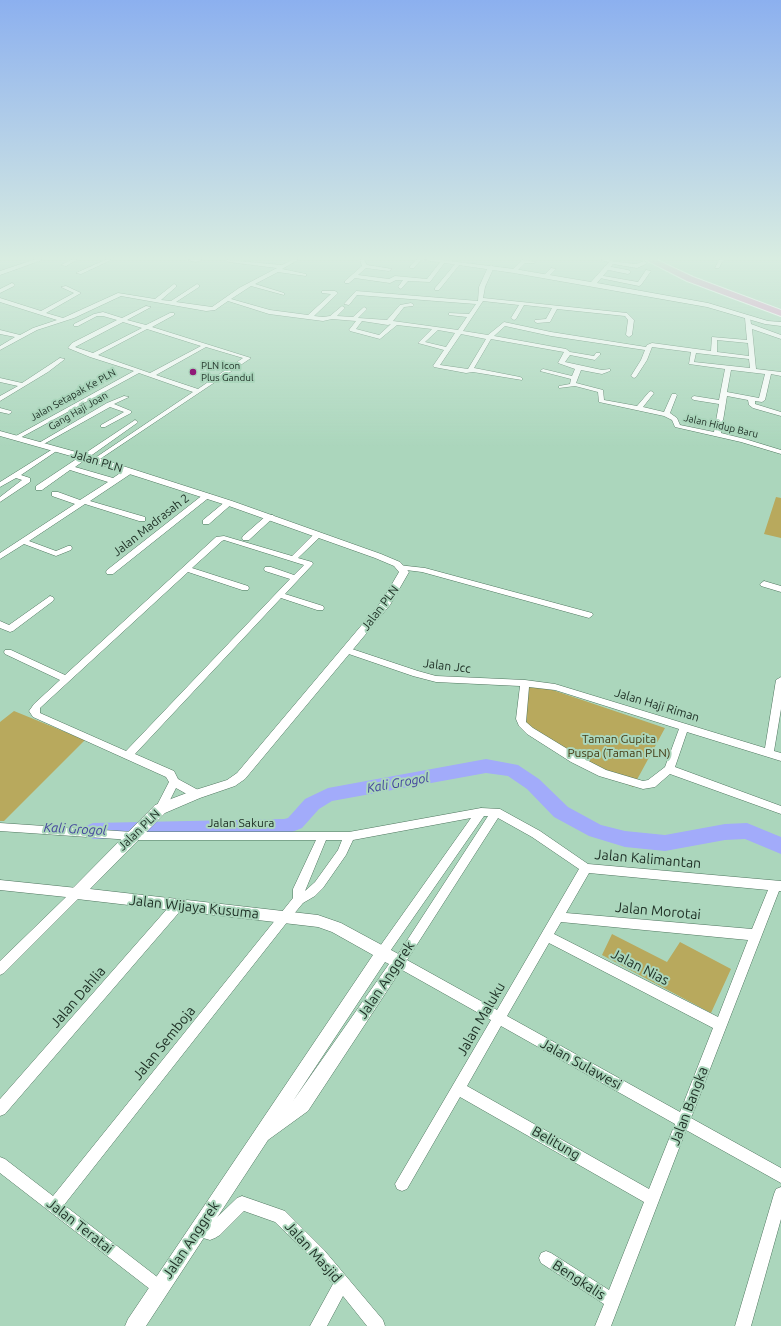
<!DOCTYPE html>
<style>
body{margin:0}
canvas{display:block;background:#abd6bc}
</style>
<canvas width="781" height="1326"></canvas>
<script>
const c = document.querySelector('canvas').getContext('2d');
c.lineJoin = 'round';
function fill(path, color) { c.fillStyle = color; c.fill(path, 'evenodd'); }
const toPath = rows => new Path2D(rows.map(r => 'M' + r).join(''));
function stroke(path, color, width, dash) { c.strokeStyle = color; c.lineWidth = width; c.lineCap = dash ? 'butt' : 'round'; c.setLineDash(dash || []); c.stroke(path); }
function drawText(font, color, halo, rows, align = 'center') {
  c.font = font + ' Ubuntu,sans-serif'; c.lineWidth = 4; c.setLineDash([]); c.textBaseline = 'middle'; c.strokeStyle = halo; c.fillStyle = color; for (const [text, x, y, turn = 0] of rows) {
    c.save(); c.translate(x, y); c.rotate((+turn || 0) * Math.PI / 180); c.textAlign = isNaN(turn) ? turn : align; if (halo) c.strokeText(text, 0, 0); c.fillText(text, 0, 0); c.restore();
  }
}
fill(toPath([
 [776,497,781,498,781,538,764,534],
 [529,682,665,728,633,787,594,769,524,723],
 [14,711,85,740,4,821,0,821,0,722],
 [612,934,667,962,680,942,731,969,711,1013,602,955]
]), '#b8a95d');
fill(toPath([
 [486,759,518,765,539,779,568,807,601,825,625,831,665,835,725,824,747,823,781,837,781,854,745,839,725,840,665,851,625,847,589,836,554,817,527,789,508,776,486,773,332,801,319,809,302,828,285,835,93,839,86,836,84,831,86,826,93,823,284,819,288,818,305,799,328,788,486,759]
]), '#a2abfa');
const minor = toPath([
 [71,260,77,260,66,266,61,265,71,260],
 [105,260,111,260,81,274,76,273,105,260],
 [188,260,202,260,196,262,188,260],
 [227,260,282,265,292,260,298,260,282,269,306,274,306,276,278,272,255,284,284,293,284,295,251,286,231,299,270,310,308,315,331,294,322,293,322,291,335,291,338,293,337,294,314,316,323,317,330,316,342,306,345,308,337,316,353,317,364,307,367,309,358,318,387,320,400,305,411,303,414,305,413,306,404,307,393,321,458,330,467,317,449,315,449,313,469,314,476,304,357,295,349,305,344,304,356,291,478,301,479,287,488,267,491,265,494,267,485,287,483,298,627,313,634,320,632,335,629,337,626,335,628,320,625,316,557,309,550,322,537,323,534,321,535,320,546,319,552,308,524,305,516,319,514,320,511,318,519,305,483,301,463,331,488,335,504,322,551,332,646,347,647,345,652,343,711,351,712,337,747,340,745,318,750,317,751,324,781,335,781,339,752,329,756,369,781,372,781,376,771,374,765,400,762,402,755,401,755,404,781,412,781,416,753,408,749,405,748,400,727,396,721,433,745,439,781,450,781,454,741,442,675,427,672,420,664,416,599,402,598,392,575,386,559,388,559,386,570,384,571,379,540,371,543,369,572,376,575,369,558,363,564,352,491,339,474,368,520,377,522,378,522,380,473,372,466,373,434,367,433,366,444,350,418,343,432,329,397,325,380,339,350,331,349,330,356,321,332,319,323,321,269,314,228,301,215,310,206,311,121,296,74,318,37,330,0,350,0,346,15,337,0,334,0,330,20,335,33,328,57,320,0,302,0,298,41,311,74,293,61,287,66,286,81,293,46,313,63,318,118,293,155,299,174,284,176,285,176,287,161,300,171,301,197,284,199,285,199,287,176,302,212,307,239,288,277,268,229,262,227,261,227,260],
 [362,321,388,325,391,324,379,335,356,329,362,321],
 [505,326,551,336,645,350,641,360,631,376,634,378,636,377,647,360,652,347,691,352,689,364,725,369,719,400,694,396,691,398,694,400,719,404,714,432,680,425,677,418,670,413,677,395,676,394,672,394,664,412,643,407,654,393,651,391,649,392,637,406,604,400,603,390,576,383,581,370,602,374,610,371,610,369,602,370,565,362,570,355,595,360,600,355,600,353,596,353,594,356,570,352,566,349,494,336,505,326],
 [438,330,455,333,446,347,425,342,438,330],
 [461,334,486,339,468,369,440,365,461,334],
 [717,340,748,343,749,356,717,352,717,340],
 [696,353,749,359,750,368,694,362,696,353],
 [731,370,765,374,759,398,727,392,731,370],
 [360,260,364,260,367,265,392,269,389,271,366,268,358,275,389,279,395,276,427,279,441,261,445,262,430,282,408,281,401,289,398,287,403,280,396,280,390,283,355,278,349,283,345,283,345,281,362,266,360,260],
 [416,260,421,260,414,268,410,268,410,266,416,260],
 [522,260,536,262,534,263,525,263,516,272,512,272,512,270,522,260],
 [601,260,609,260,614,262,612,263,601,260],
 [719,260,723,260,719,268,715,268,719,260],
 [456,263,460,264,439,290,435,290,435,288,456,263],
 [606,266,628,270,631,272,628,274,604,269,604,267,606,266],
 [551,268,556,269,548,277,544,277,544,275,551,268],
 [646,270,651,271,641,285,639,286,595,277,598,275,638,282,646,270],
 [12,283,15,285,14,286,0,293,0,289,12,283],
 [146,306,151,307,127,320,146,325,170,313,174,313,174,315,152,327,251,358,97,461,95,462,92,460,193,392,139,373,18,439,14,439,14,437,134,371,90,357,68,348,72,343,117,320,103,316,97,316,78,326,74,326,74,324,94,314,103,312,122,318,146,306],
 [123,322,142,328,93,353,75,347,123,322],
 [147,329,201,346,150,373,98,355,147,329],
 [206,347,243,358,198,389,156,375,206,347],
 [60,358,65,359,48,372,0,401,0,396,18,386,0,382,0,378,22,383,60,358],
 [124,396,129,397,114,404,131,411,131,413,105,427,101,427,101,425,124,412,110,407,42,445,40,446,37,444,107,403,124,396],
 [0,408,11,411,12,412,9,414,0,412,0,408],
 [135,420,138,422,137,423,75,467,113,478,126,469,132,469,132,473,90,501,145,517,145,521,139,521,85,504,29,541,56,551,68,546,71,546,72,548,71,550,56,556,24,544,0,559,0,553,75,504,52,496,52,492,58,492,80,500,108,482,70,470,42,490,36,490,36,486,135,420],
 [56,447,59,449,58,450,21,475,30,478,30,482,0,502,0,497,22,480,16,478,0,487,0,482,56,447],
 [204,494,210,494,211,496,113,574,107,574,106,572,107,570,204,494],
 [226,501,229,501,233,503,209,524,203,524,203,520,226,501],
 [267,515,273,515,274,517,249,540,243,540,242,538,243,536,267,515],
 [315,533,318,533,322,535,298,558,312,562,313,564,285,594,323,606,324,608,323,610,317,610,281,598,135,754,174,771,178,779,200,791,201,794,200,797,196,798,192,797,176,788,164,812,160,813,156,812,155,809,169,782,166,777,33,717,29,711,34,704,60,680,5,654,4,652,5,650,11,650,65,675,216,537,224,536,292,556,315,533],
 [224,540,304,565,294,575,271,567,265,567,264,569,265,571,290,579,126,751,40,713,40,708,188,572,242,590,248,590,249,588,248,586,192,568,222,541,224,540],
 [398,565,425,568,592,613,593,615,589,618,422,572,398,569,397,567,398,565],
 [764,581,781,586,781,592,761,586,760,584,764,581],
 [50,596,53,597,54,599,53,601,13,631,10,632,0,628,0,621,9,625,50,596],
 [346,647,418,671,436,676,525,680,555,684,765,748,776,680,781,677,781,709,774,751,781,753,781,761,687,732,675,767,781,806,781,814,670,774,655,787,643,789,599,776,571,762,527,734,519,726,516,719,520,686,436,682,413,676,343,652,342,650,346,647],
 [529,687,555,690,679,729,665,767,648,780,643,781,606,770,579,756,533,728,526,722,529,687],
 [481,808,500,809,540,831,588,864,781,881,781,891,779,891,691,1118,781,1168,781,1183,686,1130,611,1326,595,1326,604,1304,541,1263,539,1258,541,1253,546,1251,551,1253,609,1290,644,1202,460,1097,407,1189,402,1191,397,1189,395,1184,491,1020,395,966,393,962,488,816,484,816,386,957,382,958,378,957,376,953,378,949,471,818,353,840,346,855,323,888,315,896,303,903,288,921,64,1205,165,1283,168,1288,165,1293,160,1296,155,1293,0,1173,0,1157,5,1159,53,1196,293,898,293,889,316,840,132,840,0,831,0,823,132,832,349,832,481,808],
 [498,818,532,837,579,869,497,1010,407,960,498,818],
 [326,840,342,840,338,850,315,882,305,891,326,840],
 [589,873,768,890,752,929,566,913,589,873],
 [561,922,748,940,718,1017,554,934,561,922],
 [549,943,713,1028,680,1112,507,1016,549,943],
 [501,1026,675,1124,649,1189,467,1086,501,1026],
 [0,880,77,888,81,890,83,893,81,896,4,973,0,975,0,961,66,897,0,890,0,880],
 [178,900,182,901,184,905,182,909,5,1114,0,1116,0,1099,174,901,178,900],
 [781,1187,781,1219,751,1326,735,1326,774,1194,776,1189,781,1187],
 [242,1196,285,1211,324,1250,383,1320,385,1326,367,1326,343,1296,327,1326,310,1326,333,1284,314,1260,275,1222,244,1211,220,1235,215,1238,210,1240,193,1235,191,1230,193,1225,198,1223,209,1225,237,1198,242,1196]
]);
const tertiary = toPath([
 [33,260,42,260,0,275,0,271,33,260],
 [424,260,441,260,514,269,591,282,610,261,636,264,644,261,647,263,646,264,637,268,613,264,597,283,708,303,768,321,781,322,781,326,765,324,707,307,514,273,424,260],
 [0,431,98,458,232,501,381,554,400,562,409,572,390,605,245,779,235,786,200,798,165,813,90,889,318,915,341,923,404,957,406,962,308,1111,268,1140,146,1326,125,1326,128,1319,373,955,332,932,318,927,77,899,72,897,70,893,72,889,155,805,192,791,227,780,237,773,382,601,399,572,394,566,375,558,226,505,92,462,0,436,0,431],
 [385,962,389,964,293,1101,385,962]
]);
const motorway = toPath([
 [646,260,657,260,693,277,781,310,781,316,687,281,646,260]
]);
stroke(minor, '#4f765f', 1);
stroke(tertiary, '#4f765f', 1);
stroke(motorway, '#fff', 2);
fill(minor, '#fff');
fill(tertiary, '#fff');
fill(motorway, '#e596cd');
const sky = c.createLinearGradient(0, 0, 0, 446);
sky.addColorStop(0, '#8cb0ef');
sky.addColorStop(0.58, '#d9ede1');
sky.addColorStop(1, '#d9ede100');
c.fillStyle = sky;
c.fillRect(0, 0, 781, 446);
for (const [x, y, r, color] of [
 [193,372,4,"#901977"]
]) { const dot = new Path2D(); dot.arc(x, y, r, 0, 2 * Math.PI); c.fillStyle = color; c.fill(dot); stroke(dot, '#abd6bc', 1.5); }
drawText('10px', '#1c2d23', '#abd6bc', [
 ["PLN Icon",201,366],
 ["Plus Gandul",201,378]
], 'left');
drawText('10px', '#1c2d23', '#abd6bc', [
 ["Jalan Setapak Ke PLN",73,395,-29],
 ["Gang Haji Joan",78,411,-30],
 ["Jalan Hidup Baru",721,426,13]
]);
drawText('12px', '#1c2d23', '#abd6bc', [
 ["Jalan PLN",97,461,17],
 ["Jalan Madrasah 2",151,525,-38],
 ["Jalan PLN",380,608,-53],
 ["Jalan Jcc",447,666,7],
 ["Jalan Haji Riman",657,705,17],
 ["Jalan Sakura",241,823],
 ["Jalan PLN",139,830,-44]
]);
drawText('12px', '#443c15', '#abd6bc', [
 ["Taman Gupita",619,739],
 ["Puspa (Taman PLN)",619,753]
]);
drawText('italic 13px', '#42439d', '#abd6bc', [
 ["Kali Grogol",398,783,-10],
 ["Kali Grogol",75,829,3]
]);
drawText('14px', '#1c2d23', '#abd6bc', [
 ["Jalan Kalimantan",648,859,5],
 ["Jalan Wijaya Kusuma",194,907,6],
 ["Jalan Morotai",658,911,5],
 ["Jalan Nias",640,967,27],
 ["Jalan Anggrek",386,980,-56],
 ["Jalan Dahlia",78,997,-49],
 ["Jalan Maluku",481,1019,-60],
 ["Jalan Semboja",164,1043,-51],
 ["Jalan Sulawesi",581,1064,29],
 ["Jalan Bangka",689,1106,-69],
 ["Belitung",556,1143,30],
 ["Jalan Teratai",80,1226,38],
 ["Jalan Anggrek",191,1240,-56],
 ["Jalan Masjid",313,1252,48],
 ["Bengkalis",579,1280,33]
]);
</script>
